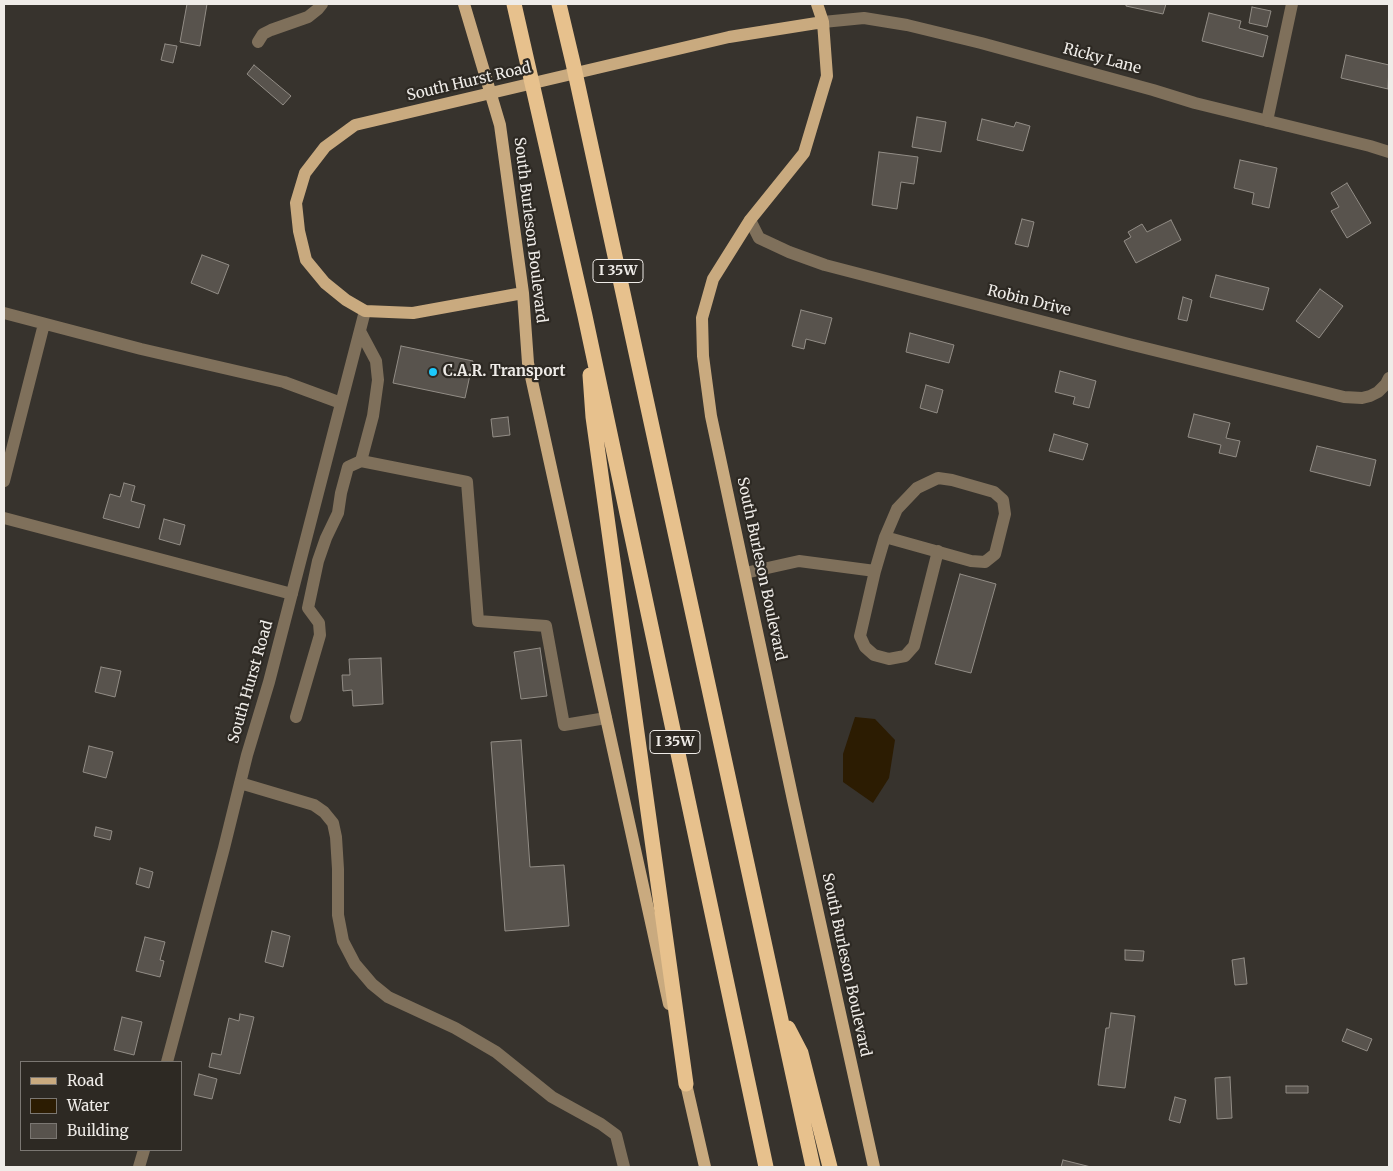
<!DOCTYPE html>
<style>
body{margin:0}
#map{position:relative;width:1393px;height:1171px;overflow:hidden;background:#37332d;font-family:Merriweather,serif}
canvas{display:block}
.frame{position:absolute;inset:0;border:5px solid #efece8;pointer-events:none}
.legend{position:absolute;left:20px;top:1061px;width:162px;height:90px;box-sizing:border-box;background:#2d2923;border:1px solid #7b7772;margin:0;padding:6px 9px;list-style:none;font-size:15px;color:#efece8}
.legend li{display:flex;align-items:center;gap:10px;height:25px}
.legend b{width:25px;border:1px solid #7b7772}
</style>
<div id="map">
<canvas width="1393" height="1171"></canvas>
<div class="frame"></div>
<ul class="legend">
<li><b style="height:6px;background:#c9aa7f"></b>Road</li>
<li><b style="height:14px;background:#2c1c02"></b>Water</li>
<li><b style="height:14px;background:#58534d"></b>Building</li>
</ul>
</div>
<script>
const c = document.querySelector('canvas').getContext('2d');
c.lineJoin = 'round';
function fill(path, color) { c.fillStyle = color; c.fill(path, 'evenodd'); }
const toPath = rows => new Path2D(rows.map(r => 'M' + r).join(''));
function stroke(path, color, width, dash) { c.strokeStyle = color; c.lineWidth = width; c.lineCap = dash ? 'butt' : 'round'; c.setLineDash(dash || []); c.stroke(path); }
function drawText(font, color, halo, rows, align = 'center') {
  c.font = font + ' Merriweather,serif'; c.lineWidth = 4.5; c.setLineDash([]); c.textBaseline = 'middle'; c.strokeStyle = halo; c.fillStyle = color; for (const [text, x, y, turn = 0] of rows) {
    c.save(); c.translate(x, y); c.rotate((+turn || 0) * Math.PI / 180); c.textAlign = isNaN(turn) ? turn : align; if (halo) c.strokeText(text, 0, 0); c.fillText(text, 0, 0); c.restore();
  }
}
fill(toPath([
 [855,717,875,719,895,740,889,778,873,803,843,782,843,754]
]), '#2c1c02');
const building = toPath([
 [187,4,207,4,200,46,180,42,187,4],
 [1126,4,1166,4,1163,14,1126,6,1126,4],
 [1252,7,1271,11,1267,27,1249,23,1252,7],
 [1209,13,1241,21,1239,28,1268,36,1263,57,1202,41,1209,13],
 [165,44,177,46,173,63,161,60,165,44],
 [1346,55,1389,65,1388,89,1341,78,1346,55],
 [254,65,291,96,283,105,247,74,254,65],
 [917,117,946,122,941,152,912,147,917,117],
 [982,119,1014,127,1016,122,1030,126,1023,151,977,140,982,119],
 [879,152,918,157,914,184,901,182,897,209,872,205,879,152],
 [1240,160,1277,168,1269,208,1252,204,1254,193,1234,188,1240,160],
 [1347,183,1371,223,1347,238,1331,211,1339,207,1331,193,1347,183],
 [1022,219,1034,222,1028,247,1015,244,1022,219],
 [1171,220,1181,240,1136,263,1124,241,1131,237,1128,232,1142,224,1147,232,1171,220],
 [202,255,229,265,218,294,191,283,202,255],
 [1216,275,1269,288,1263,310,1210,297,1216,275],
 [1320,289,1343,306,1319,338,1296,321,1320,289],
 [1183,297,1192,300,1187,321,1178,319,1183,297],
 [801,310,832,318,825,344,806,339,804,349,792,346,801,310],
 [910,333,954,345,949,363,906,352,910,333],
 [401,346,473,361,465,398,393,383,401,346],
 [1060,371,1096,381,1089,408,1073,404,1075,397,1055,392,1060,371],
 [926,385,943,390,937,413,920,408,926,385],
 [1194,414,1230,423,1226,438,1240,441,1236,457,1219,453,1221,445,1188,437,1194,414],
 [508,417,510,435,493,437,491,419,508,417],
 [1054,434,1088,444,1083,460,1049,451,1054,434],
 [1317,446,1376,460,1370,486,1310,471,1317,446],
 [124,483,135,486,131,501,145,505,139,528,103,518,110,494,120,497,124,483],
 [164,519,185,525,180,545,159,539,164,519],
 [960,574,996,584,971,673,935,664,960,574],
 [540,648,547,696,521,699,514,652,540,648],
 [381,658,383,704,353,706,352,690,343,691,342,675,350,675,349,659,381,658],
 [101,667,121,671,115,697,95,692,101,667],
 [521,740,530,867,564,865,569,926,505,931,491,742,521,740],
 [89,746,113,752,106,778,83,772,89,746],
 [96,827,112,831,110,840,94,836,96,827],
 [140,868,153,872,149,888,136,884,140,868],
 [272,931,290,936,283,967,265,962,272,931],
 [145,937,165,942,160,960,164,961,160,977,136,971,145,937],
 [1125,950,1144,951,1143,961,1125,960,1125,950],
 [1244,958,1247,984,1235,985,1232,960,1244,958],
 [1111,1013,1135,1016,1125,1088,1098,1085,1106,1028,1109,1028,1111,1013],
 [240,1014,254,1017,240,1074,209,1067,212,1053,221,1055,229,1018,239,1021,240,1014],
 [122,1017,142,1022,134,1055,114,1050,122,1017],
 [1347,1029,1372,1039,1367,1051,1342,1041,1347,1029],
 [199,1074,217,1079,212,1099,194,1095,199,1074],
 [1230,1077,1232,1118,1217,1119,1215,1078,1230,1077],
 [1286,1086,1308,1086,1308,1093,1286,1093,1286,1086],
 [1175,1097,1186,1100,1180,1123,1169,1120,1175,1097],
 [1063,1160,1091,1167,1061,1167,1063,1160]
]);
fill(building, '#58534d');
stroke(building, '#928d86', 1);
stroke(toPath([
 [823,22,864,18,907,25,981,43,1153,90,1195,103,1370,146,1389,152],
 [258,42,263,34,271,30,308,17,318,9,322,4],
 [1267,121,1292,4],
 [750,220,759,238,789,252,825,265,1129,344,1344,397,1362,398,1370,396,1378,392,1386,384,1389,378],
 [4,313,141,349,284,382,341,403],
 [361,461,467,482,478,621,546,626,564,725,606,718],
 [4,481,44,324],
 [4,518,292,594],
 [875,571,860,636,865,647,874,655,889,659,905,656,914,646,938,551],
 [745,573,799,561,875,571,885,537,897,509,917,488,938,478,952,480,994,492,1003,500,1005,514,995,554,985,562,971,561,885,537],
 [296,717,320,635,319,623,308,608,318,561,326,538,338,513,341,493,348,467,361,461,373,416,378,380,376,361,360,331],
 [240,783,314,805,324,812,333,823,336,837,338,869,338,915,343,941,355,964,372,984,388,997,455,1028,496,1052,552,1097,601,1124,616,1135,624,1167],
 [167,1062,224,848,247,755,269,682,365,311],
 [139,1167,144,1150]
]), '#7f705b', 12);
stroke(toPath([
 [464,4,500,125,523,293,528,363,669,1004],
 [817,4,823,22,827,76,804,153,750,220,713,279,702,318,703,356,711,416,793,800,874,1167],
 [523,293,413,313,365,311,346,300,325,283,306,260,299,231,296,203,305,173,325,147,355,125,729,37,823,22],
 [684,1075,705,1167]
]), '#c9aa7f', 12);
stroke(toPath([
 [514,4,585,316,766,1167],
 [559,4,573,63,813,1167],
 [590,375,593,417,686,1084],
 [788,1028,801,1053,830,1167]
]), '#e7c18d', 15);
for (const [x, y, r, color] of [
 [433,372,5,"#1cc9fc"]
]) { const dot = new Path2D(); dot.arc(x, y, r, 0, 2 * Math.PI); c.fillStyle = color; c.fill(dot); stroke(dot, '#2d2923', 2); }
for (const [x, y, w] of [
 [618,271,50],
 [675,742,50]
]) { const box = new Path2D(); box.roundRect(x - w / 2, y - 11.5, w, 23, 4); c.fillStyle = '#2d2923'; c.fill(box); stroke(box, '#efece8', 1); }
drawText('bold 14px', '#efece8', null, [
 ["I 35W",618,271],
 ["I 35W",675,742]
]);
drawText('15px', '#efece8', '#2d2923', [
 ["Ricky Lane",1102,59,15],
 ["South Hurst Road",469,82,-13],
 ["South Burleson Boulevard",530,230,83],
 ["Robin Drive",1029,301,14],
 ["South Burleson Boulevard",761,569,78],
 ["South Hurst Road",251,682,-74],
 ["South Burleson Boulevard",846,965,78]
]);
drawText('bold 15px', '#efece8', '#2d2923', [
 ["C.A.R. Transport",443,372]
], 'left');
</script>
